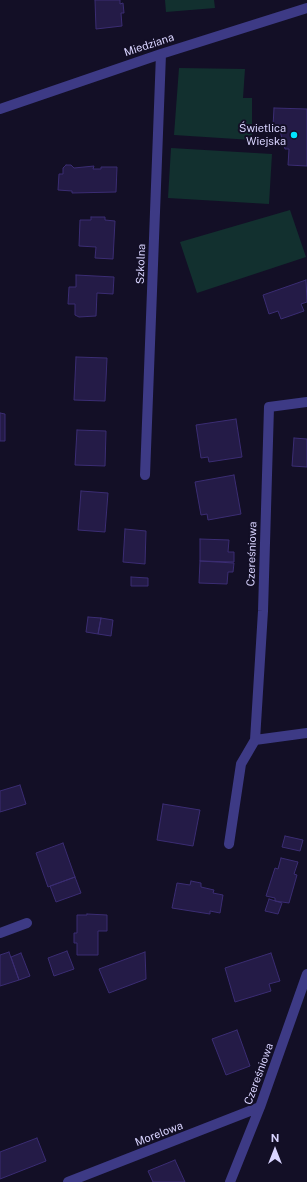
<!DOCTYPE html>
<meta charset="utf-8">
<style>
body{margin:0}
#map{position:relative;width:307px;height:1182px;overflow:hidden;background:#130f26;font-family:"Public Sans",sans-serif}
canvas{display:block}
.north{position:absolute;left:255px;top:1130px;width:40px;height:40px;-webkit-text-stroke:3px #130f26;paint-order:stroke;rotate:0deg;font-size:11px;font-weight:700;line-height:16px;text-align:center;color:#d9d4ff}
.north::after{content:'';display:block;margin:auto;width:14px;height:18px;background:#d9d4ff;clip-path:polygon(50% 0,100% 100%,50% 72%,0 100%)}
</style>
<div id="map">
<canvas width="307" height="1182"></canvas>
<div class="north">N</div>
</div>
<script>
const c = document.querySelector('canvas').getContext('2d');
c.lineJoin = 'round';
function fill(path, color) { c.fillStyle = color; c.fill(path, 'evenodd'); }
const toPath = rows => new Path2D(rows.map(r => 'M' + r).join(''));
function stroke(path, color, width, dash) { c.strokeStyle = color; c.lineWidth = width; c.lineCap = dash ? 'butt' : 'round'; c.setLineDash(dash || []); c.stroke(path); }
function drawText(font, color, halo, rows, align = 'center') {
  c.font = font + ' "Public Sans",sans-serif'; c.lineWidth = 4; c.setLineDash([]); c.textBaseline = 'middle'; c.strokeStyle = halo; c.fillStyle = color; for (const [text, x, y, turn = 0] of rows) {
    c.save(); c.translate(x, y); c.rotate((+turn || 0) * Math.PI / 180); c.textAlign = isNaN(turn) ? turn : align; if (halo) c.strokeText(text, 0, 0); c.fillText(text, 0, 0); c.restore();
  }
}
fill(toPath([
 [165,0,214,0,215,8,166,12],
 [179,68,245,69,243,98,252,98,252,140,174,135],
 [171,148,272,154,269,204,168,198],
 [290,210,306,257,197,293,180,242]
]), '#12302f');
const building = toPath([
 [95,0,120,0,120,4,123,3,124,13,121,13,122,26,96,29,95,0],
 [274,108,307,109,307,166,288,165,289,149,285,149,280,131,285,131,285,127,273,127,274,108],
 [66,165,71,165,74,168,94,166,93,169,101,169,101,167,117,167,116,192,72,193,72,191,58,190,59,174,63,174,63,168,66,165],
 [91,217,105,217,105,220,115,221,113,259,95,258,96,247,79,246,80,220,91,220,91,217],
 [76,275,114,277,113,294,97,293,96,316,79,317,75,315,75,304,68,304,69,287,76,287,76,275],
 [306,280,307,302,301,304,304,311,281,319,278,311,269,314,263,295,306,280],
 [76,357,107,358,105,401,74,400,76,357],
 [0,413,5,414,5,441,0,441,0,413],
 [236,419,242,457,209,462,208,457,201,458,196,425,236,419],
 [77,430,106,431,105,466,75,465,77,430],
 [294,438,307,439,307,467,292,466,294,438],
 [234,475,241,514,208,520,207,514,201,515,195,482,234,475],
 [81,491,108,493,105,532,78,530,81,491],
 [125,529,146,531,145,564,123,562,125,529],
 [200,539,229,540,228,552,234,552,234,562,200,561,200,539],
 [200,561,234,563,233,572,228,572,227,584,199,583,200,561],
 [131,577,148,578,148,586,131,586,131,577],
 [88,617,101,618,98,634,86,632,88,617],
 [101,618,113,620,111,636,98,634,101,618],
 [20,785,26,804,0,812,0,791,20,785],
 [163,804,200,810,193,846,157,840,163,804],
 [285,836,303,840,300,851,282,847,285,836],
 [63,843,75,877,48,887,36,853,63,843],
 [281,858,298,862,294,874,297,875,289,903,275,901,275,898,266,896,275,868,278,869,281,858],
 [75,877,81,893,56,902,50,886,75,877],
 [191,881,201,883,201,887,214,890,213,893,223,895,220,913,210,911,210,914,172,908,177,883,190,885,191,881],
 [269,899,282,903,278,914,265,911,269,899],
 [87,914,107,915,107,931,98,931,98,955,77,955,77,943,74,943,74,933,77,933,77,915,87,915,87,914],
 [67,951,74,969,54,976,48,958,67,951],
 [9,952,19,980,0,986,0,955,9,952],
 [145,952,146,979,109,993,99,969,145,952],
 [21,953,30,976,19,980,11,957,21,953],
 [271,953,280,981,269,984,271,991,235,1002,225,968,271,953],
 [237,1030,250,1066,226,1075,212,1039,237,1030],
 [37,1138,46,1161,0,1179,0,1152,37,1138],
 [175,1160,185,1182,153,1182,148,1171,175,1160]
]);
fill(building, '#241b47');
stroke(building, '#3b2d73', 1);
stroke(toPath([
 [0,109,161,54,307,8],
 [145,475,161,54],
 [255,740,263,611,269,407,307,402],
 [229,844,241,764,255,740,307,733],
 [0,933,27,923],
 [68,1182,260,1107],
 [230,1182,260,1107,307,974]
]), '#3d3a85', 10);
for (const [x, y, r, color] of [
 [294,135,4,"#00e5ff"]
]) { const dot = new Path2D(); dot.arc(x, y, r, 0, 2 * Math.PI); c.fillStyle = color; c.fill(dot); stroke(dot, '#130f26', 1.5); }
drawText('11px', '#d9d4ff', '#130f26', [
 ["Miedziana",149,45,-18],
 ["Szkolna",141,264,-88],
 ["Czereśniowa",252,554,-88],
 ["Czereśniowa",259,1074,-70],
 ["Morelowa",159,1134,-21]
]);
drawText('11px', '#d9d4ff', '#130f26', [
 ["Świetlica",286,129],
 ["Wiejska",286,142]
], 'right');
</script>
